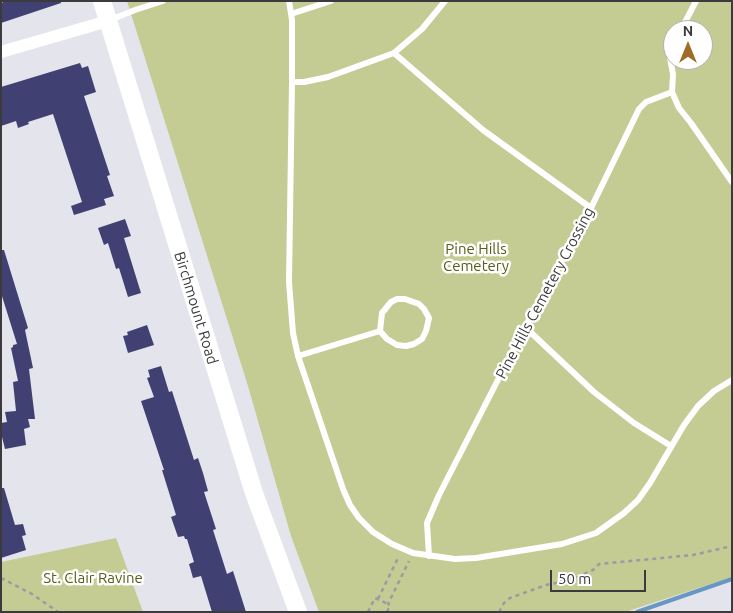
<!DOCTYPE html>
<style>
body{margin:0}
#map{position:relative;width:733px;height:613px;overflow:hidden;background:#e3e4ec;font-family:Ubuntu,sans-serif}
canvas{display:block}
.frame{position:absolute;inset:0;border:2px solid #3b3b3e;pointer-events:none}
.north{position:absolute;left:663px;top:20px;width:50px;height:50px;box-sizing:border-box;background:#fff;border:1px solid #b1b1b2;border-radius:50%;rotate:0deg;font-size:14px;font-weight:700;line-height:20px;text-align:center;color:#3b3b3e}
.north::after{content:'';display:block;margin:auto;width:18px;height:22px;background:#a36a27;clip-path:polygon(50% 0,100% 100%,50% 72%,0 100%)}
.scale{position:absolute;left:550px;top:570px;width:96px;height:22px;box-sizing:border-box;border:2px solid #3b3b3e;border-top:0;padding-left:6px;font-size:15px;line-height:18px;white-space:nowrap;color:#3b3b3e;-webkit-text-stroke:4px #fff;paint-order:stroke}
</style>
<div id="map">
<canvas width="733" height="613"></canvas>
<div class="frame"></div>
<div class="north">N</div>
<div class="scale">50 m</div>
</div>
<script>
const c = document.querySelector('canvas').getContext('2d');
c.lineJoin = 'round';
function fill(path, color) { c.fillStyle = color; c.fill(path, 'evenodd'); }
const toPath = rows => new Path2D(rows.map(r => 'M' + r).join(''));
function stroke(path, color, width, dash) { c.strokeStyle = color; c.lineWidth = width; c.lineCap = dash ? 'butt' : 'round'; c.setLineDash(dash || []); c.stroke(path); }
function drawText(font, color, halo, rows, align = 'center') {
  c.font = font + ' Ubuntu,sans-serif'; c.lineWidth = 5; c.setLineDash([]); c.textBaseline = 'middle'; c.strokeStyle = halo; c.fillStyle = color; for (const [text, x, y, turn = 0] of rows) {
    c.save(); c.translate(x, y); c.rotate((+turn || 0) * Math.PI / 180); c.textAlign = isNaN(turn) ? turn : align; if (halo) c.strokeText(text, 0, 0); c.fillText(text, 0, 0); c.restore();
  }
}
fill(toPath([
 [127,1,732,1,732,577,625,612,319,612,291,536,248,386],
 [673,30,703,30,703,60,673,60],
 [116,538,143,612,1,612,1,562]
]), '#c4cb93');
stroke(toPath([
 [637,612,732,579]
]), '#6897c4', 4);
fill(toPath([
 [4,1,61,1,61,3,1,23,1,4],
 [80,63,82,68,88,66,96,92,84,96,110,175,107,176,114,196,104,199,106,205,74,215,71,206,82,202,53,114,28,122,29,124,18,128,16,121,1,126,1,87],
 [125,219,131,236,124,238,141,293,128,297,119,268,116,269,108,243,104,245,98,228],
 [1,250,4,250,28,328,25,330,33,368,29,369,35,419,28,419,30,427,24,429,26,445,5,449,1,433,1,423,7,422,5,412,16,411,13,382,18,381,11,348,13,347,13,345,17,344,1,293],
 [147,325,154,345,128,353,123,336,128,335,127,332],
 [161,366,169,392,172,391,194,460,198,458,203,473,208,491,204,492,216,529,213,530,227,574,233,571,246,612,212,612,201,576,193,578,189,564,194,562,187,539,185,539,184,536,178,537,171,517,176,515,162,470,164,470,141,401,154,397,147,378,150,377,148,370],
 [1,488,4,488,15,525,23,524,26,535,22,536,26,550,1,558]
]), '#414073');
stroke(toPath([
 [1,578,32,594,58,612],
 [378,599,399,556],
 [368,612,375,598,388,604],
 [387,612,390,605,388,604,409,561],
 [499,612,504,603,510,598,546,585,571,580,593,570,599,564,693,555,732,546]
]), '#9b9ba1', 2.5, [4, 4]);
stroke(toPath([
 [289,1,292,20,292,82,289,282,293,333,298,356,343,489,350,505,359,518,373,532,392,544,413,553,455,559,476,558,562,544,596,533,624,513,638,500,650,483,684,425,698,406,714,391,732,380],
 [291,14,331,1],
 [110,20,135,10,163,1],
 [681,30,696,1],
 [394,53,483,130,591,208],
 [292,82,304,82,328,77,394,53,422,29,445,1],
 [672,92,679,108,691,123,732,182],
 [525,327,594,392,634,423,671,446],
 [298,356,380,331,382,313,391,302,397,299,405,299,419,304,424,309,429,318,426,331,422,339,414,344,406,346,397,345,387,339,380,331],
 [429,556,427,523,439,495,525,327,591,208,639,109,646,102,672,92,673,74,670,58,673,45]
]), '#fff', 6);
stroke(toPath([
 [1,52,108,21]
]), '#fff', 12);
stroke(toPath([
 [102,1,254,493,298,612]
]), '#fff', 18);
drawText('15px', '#585d17', '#fff', [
 ["Pine Hills",476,249],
 ["Cemetery",476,266],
 ["St. Clair Ravine",93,578]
]);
drawText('15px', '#3b3b3e', '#fff', [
 ["Pine Hills Cemetery Crossing",545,293,-62],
 ["Birchmount Road",196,308,73]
]);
</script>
